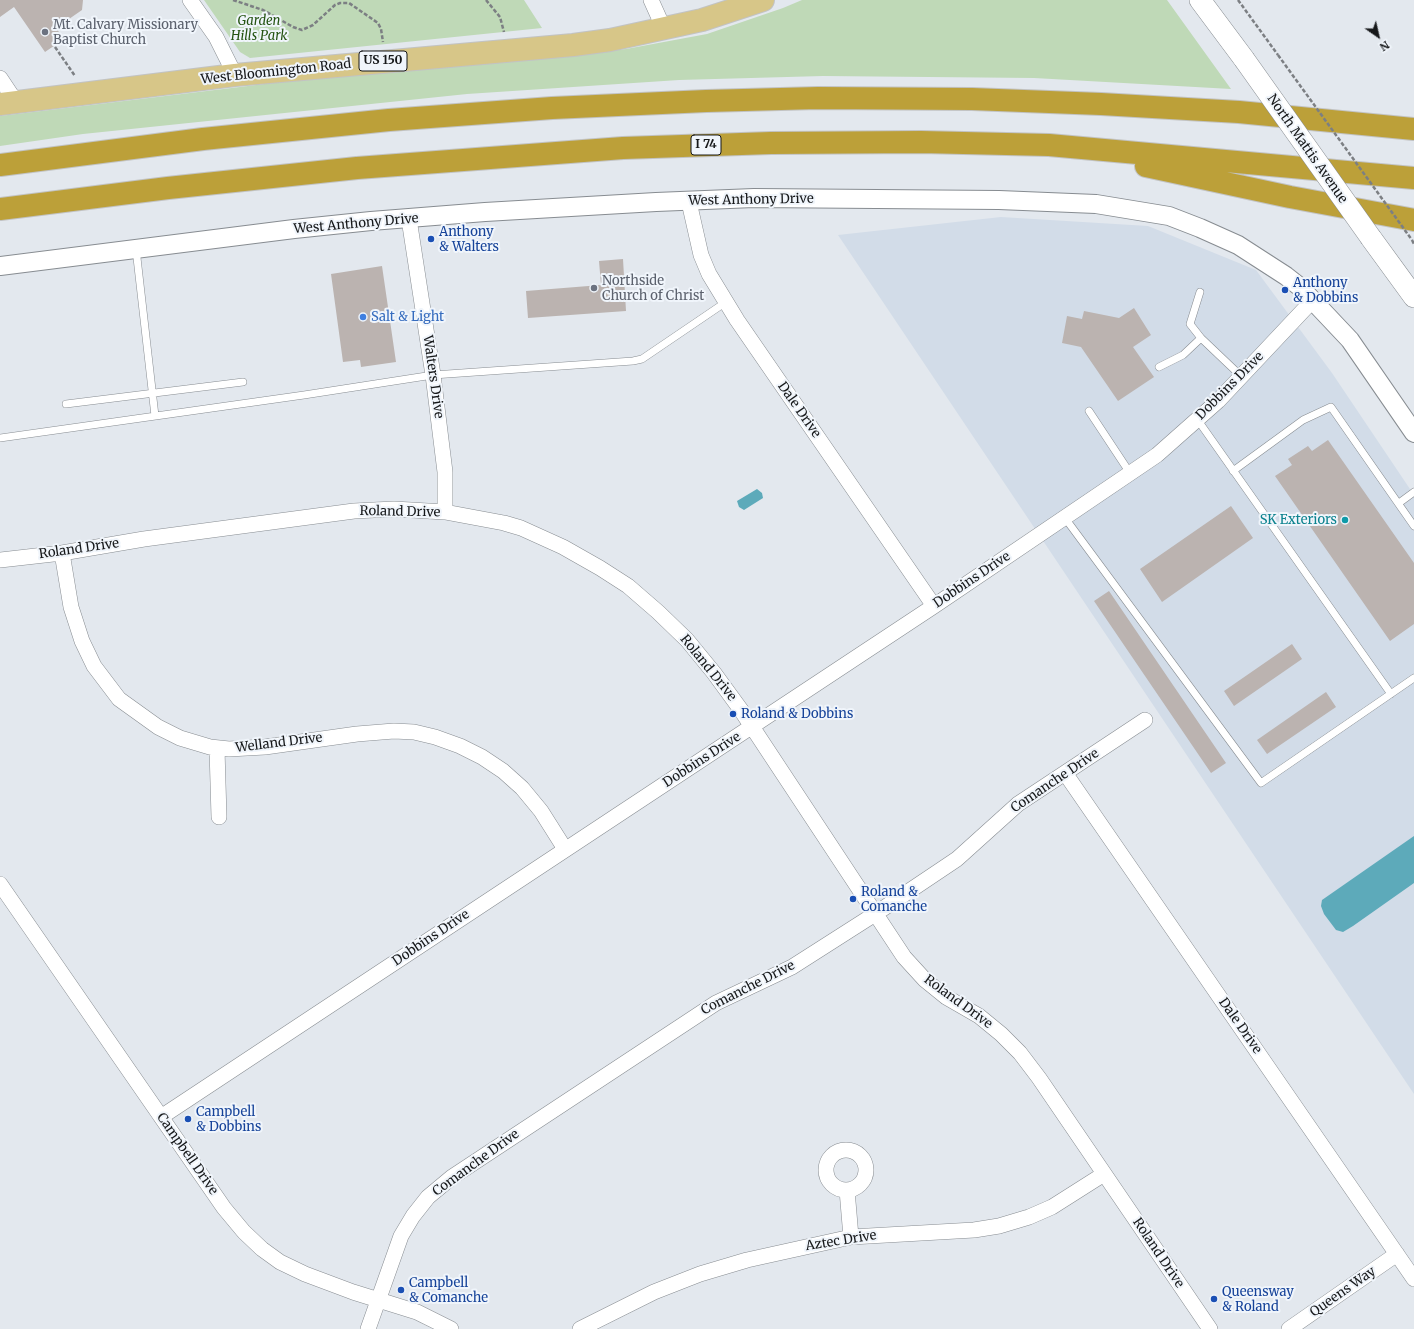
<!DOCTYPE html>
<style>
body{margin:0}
#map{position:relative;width:1414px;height:1329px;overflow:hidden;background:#e3e8ee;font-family:Merriweather,serif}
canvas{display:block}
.north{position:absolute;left:1358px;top:16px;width:40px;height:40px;-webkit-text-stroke:3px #f0f5fb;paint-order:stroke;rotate:146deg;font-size:11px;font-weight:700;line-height:16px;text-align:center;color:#16181a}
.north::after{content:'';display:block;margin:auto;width:14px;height:18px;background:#16181a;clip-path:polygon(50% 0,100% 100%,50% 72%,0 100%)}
</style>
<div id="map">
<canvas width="1414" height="1329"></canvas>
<div class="north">N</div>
</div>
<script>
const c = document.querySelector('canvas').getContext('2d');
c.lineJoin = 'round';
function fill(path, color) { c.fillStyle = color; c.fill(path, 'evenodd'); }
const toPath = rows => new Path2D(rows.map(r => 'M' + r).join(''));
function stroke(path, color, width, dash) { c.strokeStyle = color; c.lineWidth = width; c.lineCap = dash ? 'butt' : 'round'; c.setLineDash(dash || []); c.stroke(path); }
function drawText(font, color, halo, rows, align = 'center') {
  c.font = font + ' Merriweather,serif'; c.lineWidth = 4; c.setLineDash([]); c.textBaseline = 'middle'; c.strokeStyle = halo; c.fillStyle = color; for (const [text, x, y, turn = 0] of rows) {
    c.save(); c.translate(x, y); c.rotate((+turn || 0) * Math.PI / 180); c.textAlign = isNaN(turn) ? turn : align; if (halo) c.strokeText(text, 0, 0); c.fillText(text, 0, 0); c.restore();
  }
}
fill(toPath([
 [1001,217,1148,226,1256,270,1332,373,1414,495,1414,1094,838,235]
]), '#d2dce8');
fill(toPath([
 [204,0,524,0,542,28,250,58,240,52],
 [802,0,1167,0,1231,89,1034,78,823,76,679,80,467,94,83,134,0,146,0,116,281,82,626,49,707,34,783,8]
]), '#bfd9b7');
fill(toPath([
 [757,489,762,493,763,498,744,510,739,507,737,501],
 [1414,836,1414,883,1353,926,1343,932,1336,930,1324,914,1321,906,1322,900]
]), '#5daaba');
fill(toPath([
 [0,0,83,0,82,10,56,28,64,39,45,52,14,7,0,17],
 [623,259,626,311,528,318,526,291,601,285,599,261],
 [382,266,396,362,361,367,360,360,343,362,331,274],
 [1134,308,1151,335,1133,347,1154,377,1118,401,1081,347,1062,343,1067,316,1082,319,1084,311,1119,318],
 [1328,440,1414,563,1414,624,1390,641,1275,476,1292,465,1288,459,1308,446,1312,451],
 [1231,506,1253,538,1162,602,1140,569],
 [1109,591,1226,763,1211,773,1094,601],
 [1292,644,1302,659,1234,706,1224,691],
 [1326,692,1336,707,1267,754,1257,740]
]), '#bbb3b0');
const service = toPath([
 [136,249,155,416],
 [1200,292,1190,324,1201,338],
 [1159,367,1183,355,1201,338,1242,377],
 [66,404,243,382],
 [1089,411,1130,473],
 [1197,419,1391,694],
 [0,438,304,395,433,375,633,361,642,359,726,302],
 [1233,471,1303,420,1331,407,1414,526],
 [1399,503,1414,492],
 [1065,518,1261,783,1414,678]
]);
const minor = toPath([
 [190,0,216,37,235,75],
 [651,0,664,29],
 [0,78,16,102],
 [689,202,701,255,709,274,737,320,934,606],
 [409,219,433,375,445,472,445,512],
 [62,553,71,607,82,641,94,666,119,699,158,727,180,738,210,747,229,749,265,747,357,734,394,731,414,732,435,737,460,746,482,757,503,771,522,788,541,811,565,849],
 [0,560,62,553,144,539,354,511,394,509,445,512,504,523,521,528,563,547,600,568,628,586,658,612,687,640,714,673,741,710,904,957,925,980,946,997,979,1016,1001,1034,1020,1053,1039,1078,1210,1329],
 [217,749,219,817],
 [1065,773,1414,1279],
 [0,884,224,1208,244,1232,262,1249,280,1262,305,1274,353,1292,417,1312,451,1329],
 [161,1117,934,606,1157,455,1218,401,1313,300],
 '826 1170a20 20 0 1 1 40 0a20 20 0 1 1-40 0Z',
 [847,1190,851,1237],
 [368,1329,401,1236,413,1216,428,1197,452,1177,716,1003,792,967,875,914,957,859,1018,804,1145,720],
 [580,1329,654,1292,700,1274,747,1260,851,1237,974,1230,999,1226,1029,1217,1052,1207,1104,1174],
 [1289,1329,1397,1254]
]);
const tertiary = toPath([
 [0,266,294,229,371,221,485,212,656,202,754,198,999,200,1096,204,1169,216,1200,228,1238,245,1286,276,1300,287,1350,340,1414,433]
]);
const secondary = toPath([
 [1200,0,1244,59],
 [1371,238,1414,297]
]);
const primary = toPath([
 [0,104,235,75,573,45,610,40,702,20,763,0]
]);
const motorway = toPath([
 [0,165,203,139,389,120,552,108,706,101,818,98,972,99,1101,104,1239,112,1414,129],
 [1146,166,1290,197,1414,220],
 [0,209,168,188,357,168,623,148,771,143,921,142,1049,145,1414,178]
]);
stroke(service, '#878c91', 8);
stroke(minor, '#878c91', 16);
stroke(tertiary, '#878c91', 20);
stroke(secondary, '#878c91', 22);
stroke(primary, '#c2c3c3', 24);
stroke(motorway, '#c2c3c3', 24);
stroke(toPath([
 [233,0,263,10,293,27,302,30,313,25,335,5,340,3,349,3,378,23,381,29,383,42],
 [486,0,500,17,504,32],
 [1238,0,1278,55],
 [55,47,75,76],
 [1412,240,1414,244]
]), '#7c7f83', 2.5, [4, 2]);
stroke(service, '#fff', 7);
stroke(minor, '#fff', 15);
stroke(tertiary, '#fff', 18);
stroke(secondary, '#fff', 21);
stroke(primary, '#d7c688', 22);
stroke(motorway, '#bca039', 22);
const secondaryBridge = toPath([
 [1244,59,1371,238]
]);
stroke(secondaryBridge, '#878c91', 22, []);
stroke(toPath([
 [1278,55,1412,240]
]), '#7c7f83', 2.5, [4, 2]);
stroke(secondaryBridge, '#fff', 21);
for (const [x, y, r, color] of [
 [45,32,4,"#6b7280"],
 [431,239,4,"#1a4fb4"],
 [594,288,4,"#6b7280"],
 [1285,290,4,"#1a4fb4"],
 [363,317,4,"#3f7fe0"],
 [1345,520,4,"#0f9aa8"],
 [733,714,4,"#1a4fb4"],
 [853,899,4,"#1a4fb4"],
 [188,1119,4,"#1a4fb4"],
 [401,1290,4,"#1a4fb4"],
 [1214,1299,4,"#1a4fb4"]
]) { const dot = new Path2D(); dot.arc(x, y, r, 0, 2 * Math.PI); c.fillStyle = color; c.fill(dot); stroke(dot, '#f0f5fb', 1.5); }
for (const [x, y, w] of [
 [383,61,48],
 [706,145,30]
]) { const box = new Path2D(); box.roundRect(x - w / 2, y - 10, w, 20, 3); c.fillStyle = '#f0f5fb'; c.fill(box); stroke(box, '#16181a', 1); }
drawText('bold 12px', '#16181a', null, [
 ["US 150",383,61],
 ["I 74",706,145]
]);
drawText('italic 13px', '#255412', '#f0f5fb', [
 ["Garden",259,21],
 ["Hills Park",259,36]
]);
drawText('13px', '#5b616d', '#f0f5fb', [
 ["Mt. Calvary Missionary",53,25],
 ["Baptist Church",53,40],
 ["Northside",602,281],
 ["Church of Christ",602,296]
], 'left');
drawText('13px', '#16181a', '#f0f5fb', [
 ["West Bloomington Road",276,72,-6],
 ["North Mattis Avenue",1307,149,55],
 ["West Anthony Drive",751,200,-1],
 ["West Anthony Drive",356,224,-5],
 ["Walters Drive",433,377,82],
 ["Dobbins Drive",1230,386,-45],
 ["Dale Drive",799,410,55],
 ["Roland Drive",400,512,1],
 ["Roland Drive",79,549,-8],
 ["Dobbins Drive",972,580,-34],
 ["Roland Drive",708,668,51],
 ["Welland Drive",279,743,-7],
 ["Dobbins Drive",702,760,-33],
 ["Comanche Drive",1055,781,-34],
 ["Dobbins Drive",431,938,-34],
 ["Comanche Drive",748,988,-27],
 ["Roland Drive",958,1002,36],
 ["Dale Drive",1240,1026,55],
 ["Campbell Drive",187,1154,55],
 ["Comanche Drive",476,1163,-36],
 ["Aztec Drive",841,1241,-9],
 ["Roland Drive",1158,1253,56],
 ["Queens Way",1343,1292,-35]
]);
drawText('13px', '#164399', '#f0f5fb', [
 ["Anthony",439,232],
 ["& Walters",439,247],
 ["Anthony",1293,283],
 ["& Dobbins",1293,298],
 ["Roland & Dobbins",741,714],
 ["Roland &",861,892],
 ["Comanche",861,907],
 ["Campbell",196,1112],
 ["& Dobbins",196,1127],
 ["Campbell",409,1283],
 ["& Comanche",409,1298],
 ["Queensway",1222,1292],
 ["& Roland",1222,1307]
], 'left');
drawText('13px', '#366cbe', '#f0f5fb', [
 ["Salt & Light",371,317]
], 'left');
drawText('13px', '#0d838f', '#f0f5fb', [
 ["SK Exteriors",1337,520]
], 'right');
</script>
